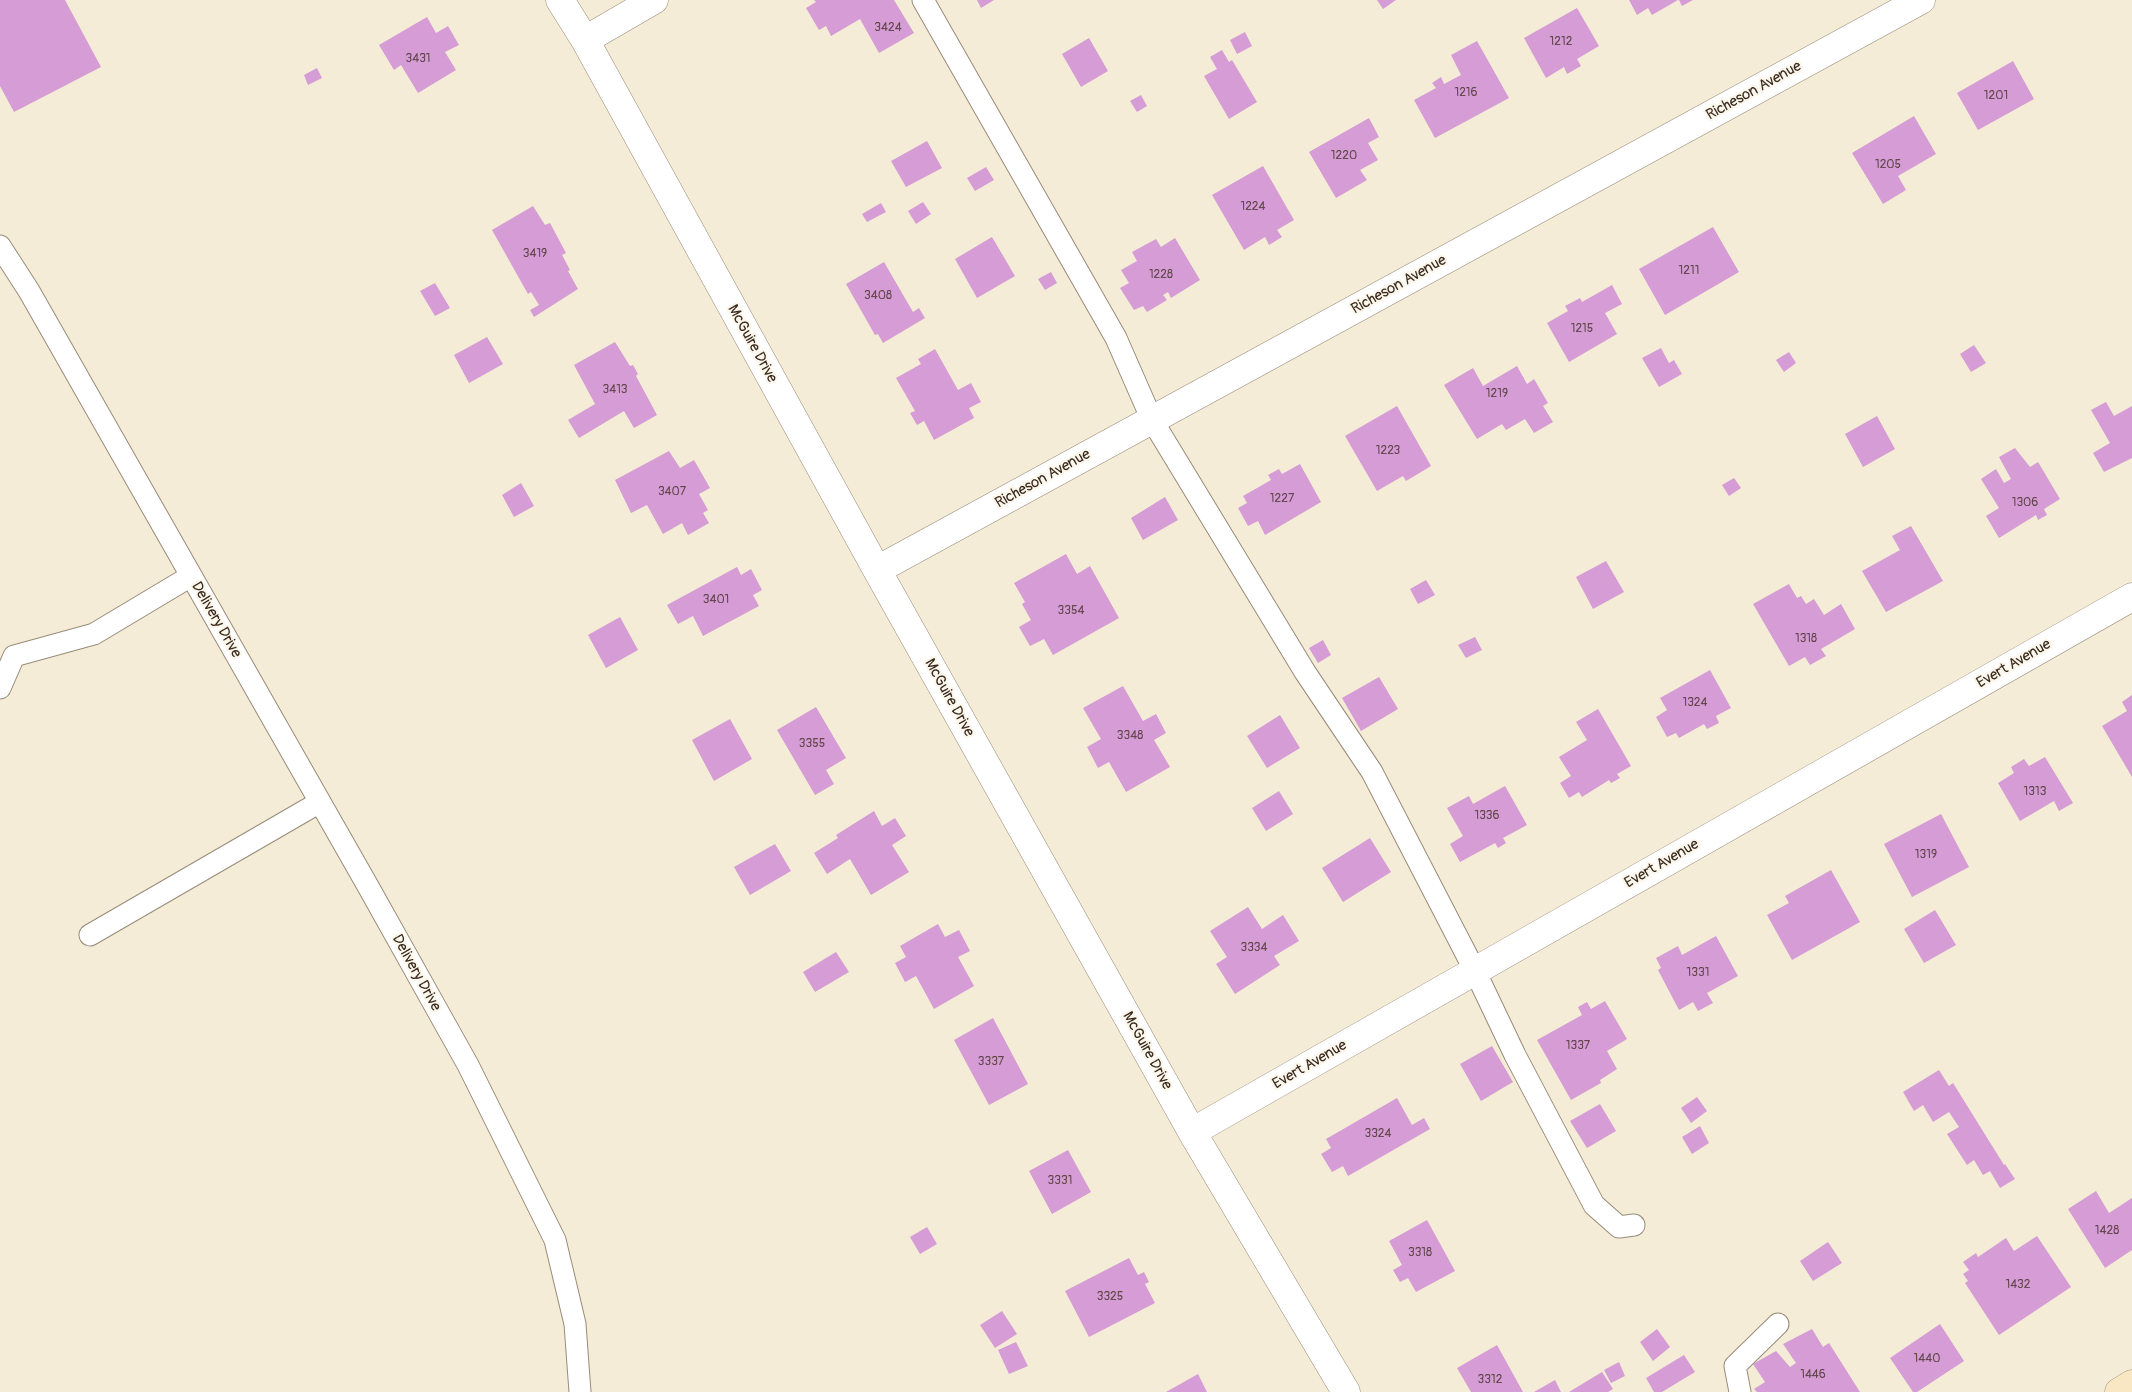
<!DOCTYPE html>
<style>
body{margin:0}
canvas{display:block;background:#f4ecd6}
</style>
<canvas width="2132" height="1392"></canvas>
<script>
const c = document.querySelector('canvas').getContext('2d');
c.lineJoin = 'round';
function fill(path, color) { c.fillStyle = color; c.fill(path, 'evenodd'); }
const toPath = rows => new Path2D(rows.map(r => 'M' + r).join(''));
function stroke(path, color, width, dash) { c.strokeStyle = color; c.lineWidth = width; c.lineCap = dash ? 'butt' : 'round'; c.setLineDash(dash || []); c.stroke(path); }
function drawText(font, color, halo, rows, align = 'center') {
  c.font = font + ' Pangolin,sans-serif'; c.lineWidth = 4.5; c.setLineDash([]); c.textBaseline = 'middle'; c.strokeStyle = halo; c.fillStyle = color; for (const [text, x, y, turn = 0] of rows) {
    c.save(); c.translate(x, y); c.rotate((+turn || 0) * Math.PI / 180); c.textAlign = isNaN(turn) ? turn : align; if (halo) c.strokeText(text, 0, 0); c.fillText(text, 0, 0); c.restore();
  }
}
fill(toPath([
 [0,0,65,0,101,67,14,112,0,86],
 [814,0,894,0,914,33,879,53,860,19,831,36,826,26,819,30,806,8,816,2],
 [977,0,994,0,981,8],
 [1377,0,1396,0,1383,9],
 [1629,0,1678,0,1652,15,1648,8,1637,15],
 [1679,0,1693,0,1682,6],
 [1577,8,1599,46,1577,59,1581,66,1567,74,1564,67,1546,78,1524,38],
 [427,17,436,33,448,26,459,45,445,52,456,70,418,93,401,65,394,70,379,45],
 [1245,32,1252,46,1237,54,1230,40],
 [1089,38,1108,71,1081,87,1062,54],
 [1477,41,1509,98,1435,138,1414,100,1436,88,1432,83,1441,77,1444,84,1461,75,1451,55],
 [1222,50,1229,62,1232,60,1257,102,1229,119,1204,76,1217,69,1210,57],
 [2013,61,2034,99,1978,130,1957,93],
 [317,68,322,78,308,85,304,75],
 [1141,95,1147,106,1137,112,1130,101],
 [1914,116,1936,154,1898,176,1906,190,1883,204,1852,153],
 [1369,118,1379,137,1368,143,1378,160,1360,170,1367,180,1336,198,1309,152],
 [927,141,942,168,906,187,891,161],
 [1263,166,1294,220,1277,230,1282,237,1269,245,1265,237,1244,250,1212,195],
 [986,167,994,180,975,191,967,178],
 [923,202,931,214,916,224,908,211],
 [881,203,886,212,867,222,862,214],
 [533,206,545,225,550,223,566,253,562,255,570,270,568,271,578,289,534,317,530,310,539,305,531,292,528,294,492,230],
 [1713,227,1739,272,1665,315,1639,269],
 [992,237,1015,276,977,298,955,259],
 [1175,238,1200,280,1171,298,1168,292,1163,295,1167,300,1147,312,1143,306,1134,310,1120,288,1129,283,1121,270,1137,261,1132,252,1156,239,1161,247],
 [884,262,913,312,919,308,925,318,883,343,878,334,875,335,846,284],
 [1051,272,1057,283,1045,290,1038,279],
 [435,283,450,308,435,316,420,291],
 [1612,285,1622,304,1605,313,1617,334,1569,362,1547,323,1568,311,1565,306,1580,298,1582,302],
 [487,337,503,364,469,383,454,355],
 [615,342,630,366,633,365,638,374,636,376,657,415,634,428,624,411,579,438,568,420,595,404,574,365],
 [1974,345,1986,363,1971,372,1960,354],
 [1661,348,1669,363,1674,360,1682,374,1659,387,1642,358],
 [935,349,958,390,971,383,981,402,969,408,974,418,934,440,924,421,917,425,910,413,915,411,896,378,921,364,918,359],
 [1789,352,1796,363,1784,372,1776,360],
 [1517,366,1527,384,1534,379,1548,403,1543,406,1553,422,1534,433,1525,419,1506,430,1502,424,1477,439,1444,385,1473,368,1483,386],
 [2106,402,2114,416,2132,406,2132,458,2104,472,2093,453,2110,443,2091,410],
 [1397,406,1431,466,1406,481,1403,476,1377,491,1345,436],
 [1877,416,1895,449,1863,467,1845,434],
 [2015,448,2030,467,2038,462,2060,499,2044,509,2047,515,2038,520,2036,515,1999,538,1986,516,1999,508,1981,479,1996,469,2004,483,2011,479,1999,457],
 [669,451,680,468,694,460,710,488,699,494,708,510,703,513,709,523,688,535,682,523,663,534,647,505,631,513,615,480],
 [1300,464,1321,502,1265,535,1258,521,1248,526,1238,508,1247,503,1243,496,1271,480,1268,475,1279,469,1282,474],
 [1734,478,1741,488,1729,496,1722,485],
 [521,483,534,506,514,517,502,495],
 [1165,497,1178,520,1143,540,1131,518],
 [1911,526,1943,581,1886,612,1862,571,1900,550,1892,536],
 [1066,554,1077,574,1090,566,1119,618,1053,655,1044,639,1030,646,1019,627,1031,620,1022,604,1025,602,1014,583],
 [1606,561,1624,592,1593,609,1576,577],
 [737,567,741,575,751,569,762,590,753,595,759,606,703,636,693,616,678,624,667,605],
 [1426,580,1435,595,1418,604,1410,589],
 [1789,584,1797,598,1801,596,1806,604,1814,599,1824,615,1841,604,1855,629,1821,649,1826,656,1810,665,1805,657,1789,666,1753,604],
 [620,617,638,650,606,668,588,635],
 [1475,637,1482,650,1466,658,1458,645],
 [1323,640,1331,655,1318,663,1309,648],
 [1710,670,1731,708,1716,716,1719,723,1707,729,1704,724,1679,738,1676,733,1667,737,1656,717,1667,710,1660,698],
 [1379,677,1398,709,1361,731,1342,698],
 [1123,686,1143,721,1156,714,1166,733,1154,740,1170,767,1126,792,1109,762,1098,768,1087,747,1101,739,1083,708],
 [2132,695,2132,777,2102,726,2127,711,2122,702],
 [816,707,846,758,826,770,834,784,815,795,777,730],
 [1598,709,1631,766,1617,774,1620,778,1611,783,1609,780,1582,797,1579,792,1569,798,1560,783,1571,776,1559,757,1587,740,1576,722],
 [1280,715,1300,748,1267,768,1247,736],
 [730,719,752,759,714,781,692,740],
 [2045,757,2073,803,2059,811,2054,801,2020,821,1998,783,2014,773,2011,767,2024,759,2029,766],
 [1505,786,1527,825,1503,838,1506,843,1498,848,1495,843,1460,862,1450,844,1463,836,1447,808,1469,796,1473,804],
 [1279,791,1293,814,1266,831,1252,808],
 [874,811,882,826,895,818,906,836,892,845,909,872,871,895,850,859,827,874,814,853,838,838,836,835],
 [1941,814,1969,867,1912,897,1884,844],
 [1370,838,1391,872,1343,902,1322,868],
 [775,844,791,871,750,895,734,867],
 [1831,870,1860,922,1792,960,1767,915,1789,903,1785,896],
 [1248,907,1262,929,1283,915,1299,941,1274,956,1280,965,1235,994,1216,964,1227,957,1210,931],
 [1935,910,1956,945,1924,963,1904,929],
 [938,924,945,937,959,930,970,951,958,957,974,986,934,1009,916,976,905,982,895,963,906,957,900,946],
 [1716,936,1738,976,1707,993,1713,1003,1698,1011,1693,1002,1679,1010,1658,970,1661,968,1656,958,1678,946,1682,955],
 [836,952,849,972,815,992,803,972],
 [1605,1001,1627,1039,1607,1051,1617,1069,1600,1080,1601,1083,1571,1100,1537,1040,1582,1015,1578,1007,1587,1002,1591,1009],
 [993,1018,1028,1084,989,1105,954,1040],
 [1492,1046,1513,1082,1481,1101,1460,1064],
 [1939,1070,1949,1086,1953,1083,2004,1165,2005,1164,2015,1179,2000,1188,1990,1171,1983,1175,1974,1160,1967,1165,1947,1134,1959,1127,1949,1112,1933,1122,1923,1105,1914,1111,1903,1092],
 [1697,1097,1707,1111,1691,1123,1681,1108],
 [1397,1098,1412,1125,1424,1118,1430,1129,1348,1176,1343,1166,1332,1172,1321,1154,1331,1148,1326,1139],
 [1600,1104,1616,1131,1587,1148,1570,1121],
 [1700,1126,1709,1143,1692,1154,1682,1137],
 [1068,1150,1091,1192,1052,1214,1029,1171],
 [2096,1191,2109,1213,2132,1198,2132,1250,2105,1268,2068,1209],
 [1427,1220,1455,1271,1416,1292,1408,1278,1400,1282,1393,1270,1402,1265,1389,1241],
 [927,1227,937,1244,920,1254,910,1237],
 [2037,1236,2071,1287,1999,1335,1965,1283,1968,1281,1963,1274,1969,1270,1963,1262,1976,1253,1978,1257,2006,1238,2014,1251],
 [1828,1242,1842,1263,1813,1281,1800,1261],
 [1129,1258,1138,1275,1144,1272,1149,1282,1145,1284,1155,1303,1089,1337,1065,1291],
 [1002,1311,1017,1334,995,1348,980,1325],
 [1940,1324,1964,1361,1917,1392,1913,1392,1890,1358],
 [1657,1329,1670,1347,1653,1361,1640,1342],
 [1812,1329,1823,1347,1829,1343,1860,1392,1757,1392,1754,1389,1765,1382,1753,1364,1776,1351,1790,1367,1796,1363,1783,1344],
 [1016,1342,1028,1366,1009,1374,998,1350],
 [1497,1345,1523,1392,1471,1392,1457,1368],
 [1684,1355,1695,1372,1662,1392,1654,1392,1646,1378],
 [1619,1362,1625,1376,1611,1383,1604,1370],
 [1602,1372,1613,1389,1608,1392,1569,1392],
 [1198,1374,1207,1392,1166,1392],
 [1555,1380,1561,1392,1534,1392]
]), '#d59cd5');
const lane = toPath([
 [923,0,1116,338,1152,420,1305,672,1372,772,1475,971,1515,1055,1594,1205,1619,1227,1634,1225],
 [0,246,29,291,369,888,468,1065,555,1240,575,1324,580,1392],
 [0,688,14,656,94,634,191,576],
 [90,935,320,802],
 [1740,1392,1735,1366,1778,1324]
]);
const street = toPath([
 [560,0,585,40,877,570,1192,1132,1346,1392],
 [585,40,654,0],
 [877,570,1921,0],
 [1192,1132,2132,597]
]);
const secondary = toPath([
 [2119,1392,2132,1384]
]);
stroke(lane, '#988b7a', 23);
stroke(street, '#988b7a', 29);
stroke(secondary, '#988b7a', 29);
stroke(lane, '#fff', 21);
stroke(street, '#fff', 28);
stroke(secondary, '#f9e7c3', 28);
drawText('12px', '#62464c', null, [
 ["3424",888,28],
 ["1212",1561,42],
 ["3431",418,59],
 ["1216",1466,93],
 ["1201",1996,96],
 ["1220",1344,156],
 ["1205",1888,165],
 ["1224",1253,207],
 ["3419",535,254],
 ["1211",1689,271],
 ["1228",1161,275],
 ["3408",878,296],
 ["1215",1582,329],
 ["3413",615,390],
 ["1219",1497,394],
 ["1223",1388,451],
 ["3407",672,492],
 ["1227",1282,499],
 ["1306",2025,503],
 ["3401",716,600],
 ["3354",1071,611],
 ["1318",1806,639],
 ["1324",1695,703],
 ["3348",1130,736],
 ["3355",812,744],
 ["1313",2035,792],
 ["1336",1487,816],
 ["1319",1926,855],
 ["3334",1254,948],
 ["1331",1698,973],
 ["1337",1578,1046],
 ["3337",991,1062],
 ["3324",1378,1134],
 ["3331",1060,1181],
 ["1428",2107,1231],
 ["3318",1420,1253],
 ["1432",2018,1285],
 ["3325",1110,1297],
 ["1440",1927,1359],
 ["1446",1813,1375],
 ["3312",1490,1380]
]);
drawText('15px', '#3b2a1e', '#fbf7ec', [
 ["Richeson Avenue",1754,91,-29],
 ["Richeson Avenue",1399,285,-29],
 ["McGuire Drive",752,344,61],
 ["Richeson Avenue",1043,479,-29],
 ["Delivery Drive",216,620,60],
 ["Evert Avenue",2014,664,-30],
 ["McGuire Drive",949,698,61],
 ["Evert Avenue",1662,864,-30],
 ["Delivery Drive",416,973,61],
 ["McGuire Drive",1147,1051,61],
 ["Evert Avenue",1310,1065,-30]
]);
</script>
